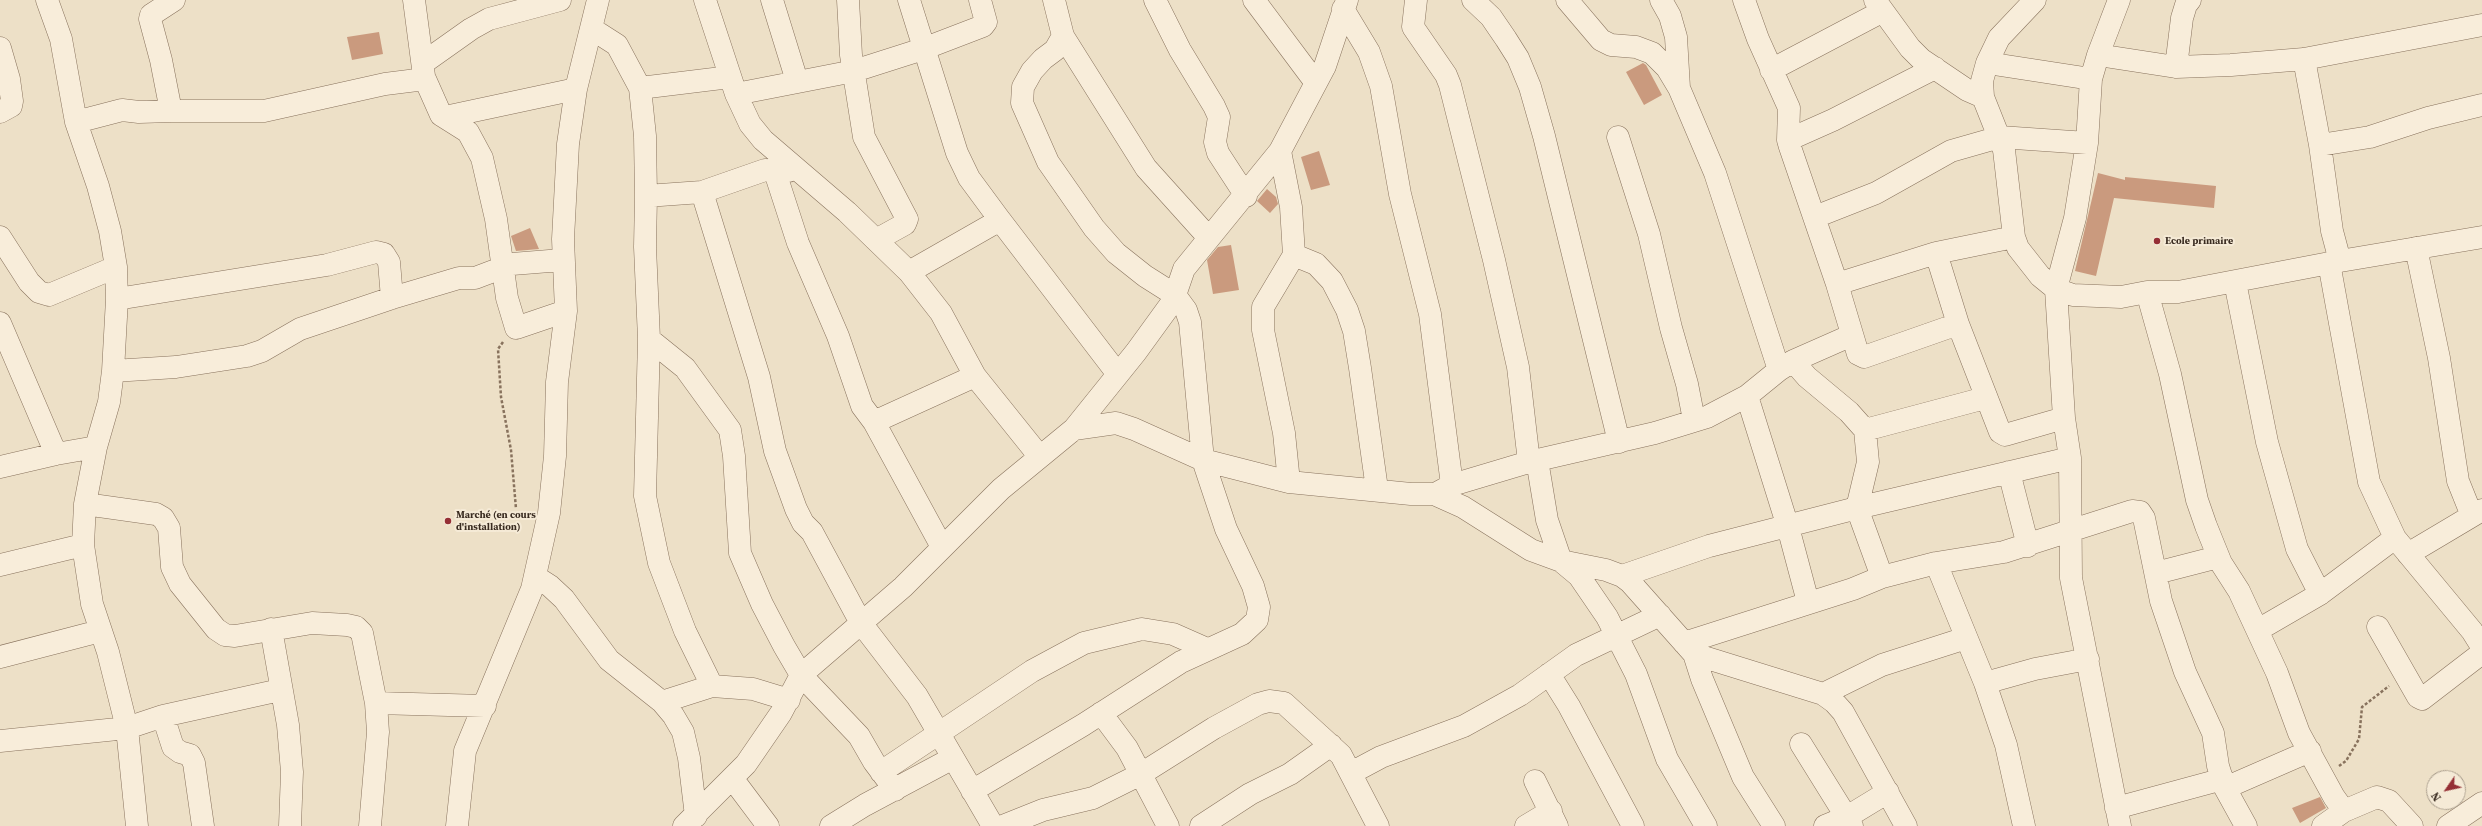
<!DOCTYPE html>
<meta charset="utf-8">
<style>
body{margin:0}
#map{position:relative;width:2482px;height:826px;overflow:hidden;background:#ede0c7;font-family:"Source Serif 4",serif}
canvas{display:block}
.north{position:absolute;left:2426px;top:770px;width:40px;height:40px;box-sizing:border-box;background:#f5ead6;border:1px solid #aa9e8d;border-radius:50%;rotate:236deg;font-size:11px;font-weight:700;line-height:16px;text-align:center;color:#392b20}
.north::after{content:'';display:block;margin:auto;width:14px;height:18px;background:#952f35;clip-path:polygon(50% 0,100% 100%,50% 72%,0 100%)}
</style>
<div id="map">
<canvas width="2482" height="826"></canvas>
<div class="north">N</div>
</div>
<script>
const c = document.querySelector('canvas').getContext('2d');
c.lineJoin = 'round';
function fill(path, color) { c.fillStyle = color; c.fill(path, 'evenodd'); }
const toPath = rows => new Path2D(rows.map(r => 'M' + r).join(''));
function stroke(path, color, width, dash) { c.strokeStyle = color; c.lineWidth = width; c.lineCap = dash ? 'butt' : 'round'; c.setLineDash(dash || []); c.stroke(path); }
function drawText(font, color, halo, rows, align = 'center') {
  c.font = font + ' "Source Serif 4",serif'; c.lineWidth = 4; c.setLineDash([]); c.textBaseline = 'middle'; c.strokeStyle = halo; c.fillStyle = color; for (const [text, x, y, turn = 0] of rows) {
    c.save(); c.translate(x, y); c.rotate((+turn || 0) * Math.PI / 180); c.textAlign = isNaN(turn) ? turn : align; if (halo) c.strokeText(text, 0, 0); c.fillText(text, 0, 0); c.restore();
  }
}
fill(toPath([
 [379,32,383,54,352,60,347,37],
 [1643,63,1646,65,1662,95,1644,105,1626,72],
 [1319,151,1330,185,1311,190,1301,157],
 [2098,173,2125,180,2125,177,2216,186,2214,208,2114,198,2096,276,2075,271],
 [1267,189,1276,197,1278,204,1270,213,1257,201],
 [530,228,539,249,516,251,511,236],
 [1231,245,1239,290,1213,294,1207,260,1218,247],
 [2320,797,2326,808,2300,823,2292,808]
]), '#ca9a7e');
const minor = toPath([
 [47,0,61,39,76,122,98,186,110,231,116,267,117,299,113,371,109,402,96,447,85,504,83,545,92,604,108,652,127,728,137,826],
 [414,0,424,76],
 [705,0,736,94,750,124,763,140,847,212,909,272,941,313,975,376,1040,457],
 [772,0,797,81],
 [848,0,851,55,864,137,907,219,905,224,876,240],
 [909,0,957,153,969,178,1000,220],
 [1054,0,1063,36,1146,168,1209,238],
 [1155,0,1180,50,1214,106,1219,117,1215,142,1218,153,1246,196],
 [1254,0,1316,83],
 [1416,0,1413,27,1446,75,1450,85,1494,260,1518,367,1529,462],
 [1473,0,1491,17,1506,39,1518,58,1530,87,1544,136,1619,442],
 [1567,0,1601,40,1611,45,1636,47,1652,53,1667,68,1679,88],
 [1661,0,1670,16,1676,37,1679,88,1715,173,1779,370],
 [1744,0,1758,39,1789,108,1788,140,1790,147,1837,284,1858,354,1864,357,1958,324],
 [1875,0,1910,48,1921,59,1967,90,1983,97,2004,150,2014,237,2018,248,2040,276,2056,289,2073,295,2121,297,2147,292,2178,292,2340,261,2482,237],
 [2119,0,2098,55,2091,79,2087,143,2075,218,2056,289,2064,418,2070,458,2071,578,2120,826],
 [1343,9,1369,52,1381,86,1400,194,1430,314,1452,485],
 [592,29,617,45,640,88,645,136,646,196,702,192,759,377,775,451,796,509,803,523,812,532,861,623,917,696,993,826],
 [0,48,9,79,12,101,11,106,0,112],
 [2098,55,2176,67,2231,65,2304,59,2482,25],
 [2304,59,2320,145,2332,231,2340,261],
 [423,63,471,29,489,19,560,0],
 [1987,63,2091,79],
 [2176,67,2182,18,2186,5,2190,0],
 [1771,70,1883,11],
 [640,88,730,77],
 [736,94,854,71,923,49,983,26,986,22,980,0],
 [1983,97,1982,81,1987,63,1999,38,2035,0],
 [171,111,264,111,385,84,425,79,441,115,468,132,482,158,496,219,507,298,516,328,566,311],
 [445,117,576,89],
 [76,122,122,110,139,112,171,111,161,60,150,19,151,15,174,0],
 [1618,137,1649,234,1671,328,1687,384,1694,420],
 [1788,140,1833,120,1935,68],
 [2320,145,2370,137,2428,118,2482,105],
 [1280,151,1291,207,1294,255,1263,307,1263,330,1284,433,1289,482],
 [774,169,798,243,838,336,862,406,874,422,942,547],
 [702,192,765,170,789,171],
 [646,196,645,247,649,339,645,496,659,563,685,631,712,686],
 [1815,217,1876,193,1951,151,2000,137,2087,143],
 [0,237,29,282,39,292,49,295,116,267],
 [2416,248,2439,358,2458,481,2472,516],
 [1936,253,1958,324,2000,432,2005,435,2064,418],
 [1294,255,1316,264,1332,281,1347,310,1354,331,1360,368,1377,489],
 [2329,263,2369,482,2395,538,2472,631,2482,647],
 [909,272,1000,220,1117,373],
 [2235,282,2267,442,2297,549,2320,594],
 [1837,284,1936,253,2014,237],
 [2147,292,2170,374,2197,500,2206,526,2221,563,2239,591,2277,673,2299,733,2334,797,2344,811],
 [117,299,327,265,376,252,384,254,389,262,392,298],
 [0,323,56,454,96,447],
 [649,339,685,368,730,430,734,456,740,553,762,604,784,646,801,675,859,736,874,762,895,790],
 [1793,361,1807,377,1849,412,1865,430,1985,398],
 [113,371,176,367,247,356,262,351,300,329,392,298,459,278,475,278,512,264,562,260],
 [1747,396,1788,527,1808,602],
 [874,422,975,376],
 [1074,429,1116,423,1134,429,1203,460,1289,482,1411,494,1434,494,1463,507,1531,550,1561,561,1606,570,1622,576,1630,582,1694,654,1823,694,1834,702,1843,712,1906,826],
 [1865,430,1868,462,1857,508,1882,577],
 [1537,460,1547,520,1561,561,1579,576,1607,617,1636,674,1667,759,1706,826],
 [0,467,56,454],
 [2009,472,2028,546],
 [1439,492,1452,485,1529,462,1655,433,1707,417,1747,396,1779,370,1793,361,1852,335],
 [85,504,156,514,163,518,169,528,172,567,180,584,216,629,225,635,235,636,312,623,347,625,356,627,362,633,376,703,378,732,370,826],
 [2408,554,2482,510],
 [1936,563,1985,683,2006,745,2024,826],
 [0,565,83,545],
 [2156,573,2218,557],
 [1622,576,1709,546,1857,508,2070,458],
 [536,577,550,586,564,599,609,660,662,702,673,715,683,732,689,758,696,816],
 [2378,627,2418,697,2422,699,2482,653],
 [271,629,288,725,292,772,290,826],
 [2258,630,2320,594,2395,538],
 [1684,643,1853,589,1882,577,1936,563,2004,552,2132,511,2140,512,2144,518,2161,601,2185,672,2213,733,2218,766,2225,788,2246,826],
 [1694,654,1702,679,1743,777,1774,826],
 [0,657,100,631],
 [1549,674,1569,706,1633,826],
 [1985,683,2035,669,2088,659],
 [1823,694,1882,665,1966,638],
 [662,702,712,686,753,689,789,700],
 [376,703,485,706],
 [1101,713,1127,748,1168,826],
 [163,716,173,747,180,752,190,755,194,763,203,826],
 [0,741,127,728,163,716,280,690],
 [1801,744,1852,826],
 [881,772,1032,671,1084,643,1142,629,1173,634,1207,649],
 [1351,773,1381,757,1464,726,1520,695,1576,655,1660,615],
 [732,778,768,826],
 [1535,781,1557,826],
 [2225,788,2310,751],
 [972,791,1083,725,1181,662,1242,634,1257,620,1259,607,1253,586,1226,529,1203,460,1190,322,1186,310,1175,295,1145,276,1116,253,1094,228,1048,162,1022,103,1023,87,1032,71,1043,59,1055,50,1063,36],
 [2116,808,2223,779],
 [457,826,465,751,532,589,549,513,555,456,557,382,566,311,563,239,568,144,576,89,598,0],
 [684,826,746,764,781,713,801,675,903,587,1001,489,1074,429,1136,352,1173,301,1184,269,1280,151,1325,66,1347,0],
 [831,826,865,805,953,758],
 [1003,826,1043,810,1093,798,1141,774,1214,728,1258,704,1269,701,1284,703,1341,755,1378,826],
 [1201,826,1250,794,1290,774,1331,745],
 [1526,826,1551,811],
 [1825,826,1847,817,1888,792],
 [2323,826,2344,811,2377,797,2389,801,2412,826],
 [2448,826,2482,803]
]);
stroke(minor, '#88725d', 23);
stroke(toPath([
 [503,342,498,349,501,397,511,450,516,509],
 [2339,766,2346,761,2359,739,2362,707,2389,686]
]), '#88725d', 2.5, [3, 2]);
stroke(minor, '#f8edda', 22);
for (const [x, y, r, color] of [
 [2157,241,4,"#952f35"],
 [448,521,4,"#952f35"]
]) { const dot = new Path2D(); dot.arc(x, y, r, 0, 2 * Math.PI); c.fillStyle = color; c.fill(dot); stroke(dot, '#f5ead6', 1.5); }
drawText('bold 10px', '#392b20', '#f5ead6', [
 ["Ecole primaire",2165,241],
 ["Marché (en cours",456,515],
 ["d'installation)",456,527]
], 'left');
</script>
